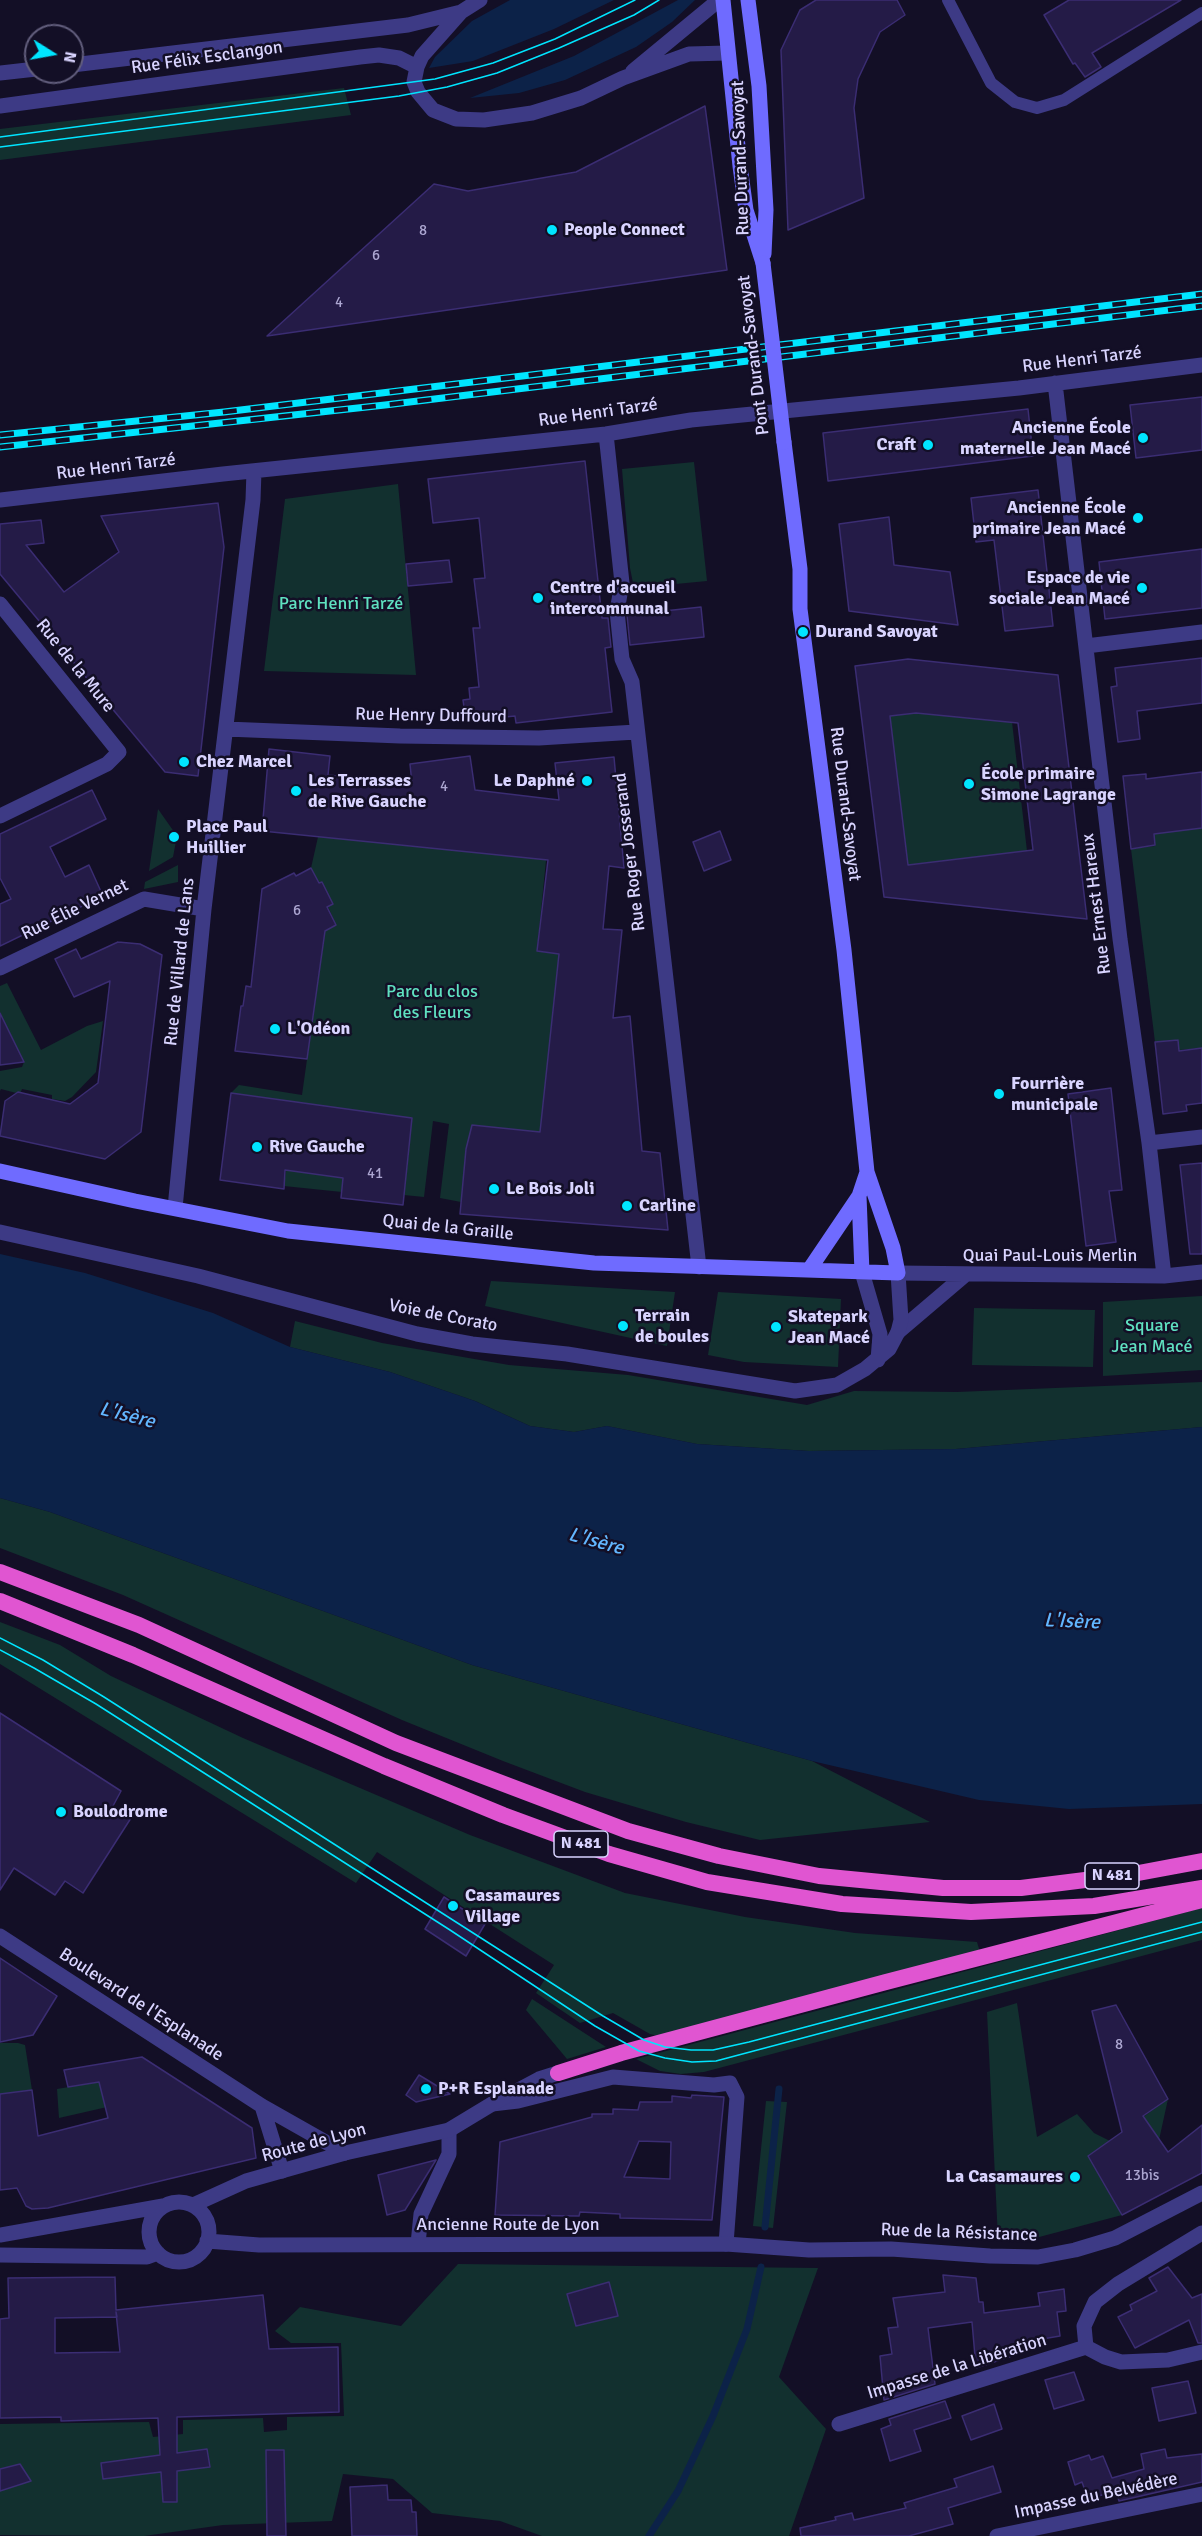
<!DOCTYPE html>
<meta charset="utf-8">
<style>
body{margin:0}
#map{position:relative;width:1202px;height:2536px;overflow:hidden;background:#130f26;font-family:Signika,sans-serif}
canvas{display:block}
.north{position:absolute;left:24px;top:24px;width:60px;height:60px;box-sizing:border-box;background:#130f26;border:2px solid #625e7d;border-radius:50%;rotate:101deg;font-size:16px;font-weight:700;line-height:24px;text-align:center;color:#d9d4ff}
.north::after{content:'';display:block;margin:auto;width:21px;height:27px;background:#00e5ff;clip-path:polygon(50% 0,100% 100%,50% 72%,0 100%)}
</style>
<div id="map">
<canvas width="1202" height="2536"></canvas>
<div class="north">N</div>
</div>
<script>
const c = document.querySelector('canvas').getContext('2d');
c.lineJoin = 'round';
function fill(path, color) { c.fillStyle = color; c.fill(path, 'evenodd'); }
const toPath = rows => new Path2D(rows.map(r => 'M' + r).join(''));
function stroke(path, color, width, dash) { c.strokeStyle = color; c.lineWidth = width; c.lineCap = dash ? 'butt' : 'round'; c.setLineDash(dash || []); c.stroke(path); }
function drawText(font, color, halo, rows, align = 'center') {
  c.font = font + ' Signika,sans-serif'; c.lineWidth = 5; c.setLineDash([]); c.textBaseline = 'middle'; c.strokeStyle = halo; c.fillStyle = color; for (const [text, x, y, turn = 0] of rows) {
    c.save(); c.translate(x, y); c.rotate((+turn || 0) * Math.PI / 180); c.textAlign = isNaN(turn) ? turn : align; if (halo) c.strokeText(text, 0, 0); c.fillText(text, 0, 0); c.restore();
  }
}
fill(toPath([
 [344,88,351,115,0,160,0,129],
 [694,462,707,581,634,588,630,568,622,469],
 [398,484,416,675,264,671,285,499],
 [916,713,1012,722,1027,851,908,865,890,716],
 [336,776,398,783,409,846,420,847,430,838,546,860,537,951,559,954,545,1086,566,1085,586,1141,578,1223,532,1220,540,1148,461,1202,440,1198,449,1124,433,1121,424,1197,404,1195,410,1141,349,1134,342,1192,284,1186,292,1123,229,1114,231,1093,239,1085,302,1095,325,931,336,925,311,868,318,837,329,837],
 [158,809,177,836,173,857,149,871],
 [1202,828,1202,1048,1179,1050,1178,1040,1155,1042,1131,849,1155,846,1154,834],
 [178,865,178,882,144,889,145,882],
 [7,983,41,1050,87,1026,103,1021,96,1072,72,1097,65,1101,52,1099,52,1095,22,1089,20,1094,1,1089,0,1091,0,1071,22,1067,24,1062,0,1012,0,986],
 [491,1281,675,1292,667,1346,485,1306],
 [718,1292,841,1299,838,1367,744,1362,708,1355],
 [1202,1296,1202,1370,1103,1376,1103,1302],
 [974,1308,1095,1310,1093,1367,972,1365],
 [295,1321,382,1343,509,1365,628,1375,807,1405,854,1391,957,1392,1202,1382,1202,1427,956,1449,809,1451,697,1444,607,1426,574,1432,530,1426,475,1401,390,1372,290,1347],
 [0,1498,50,1512,472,1665,812,1761,930,1822,760,1840,686,1822,585,1792,503,1761,402,1720,123,1595,0,1548],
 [0,1622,60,1645,111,1676,243,1738,470,1835,625,1893,745,1917,855,1933,977,1942,980,1952,662,2037,650,2034,613,2013,580,2023,536,1993,554,1965,377,1852,356,1883,0,1664],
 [1202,1908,1202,1940,704,2072,681,2074,660,2071,636,2059],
 [532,1999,606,2047,567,2059,526,2010],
 [1017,2003,1037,2137,1077,2114,1094,2133,1110,2141,1168,2099,1159,2140,1089,2156,1122,2215,1028,2240,998,2239,987,2012],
 [0,2043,18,2043,25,2045,32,2090,0,2094],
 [99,2082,101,2088,164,2094,59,2118,57,2089],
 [766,2101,787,2102,773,2228,753,2226],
 [458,2264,818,2268,779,2377,826,2429,789,2536,542,2536,500,2521,432,2513,393,2479,343,2474,332,2521,223,2525,144,2536,0,2535,0,2424,149,2422,153,2437,183,2434,183,2420,263,2418,264,2432,287,2430,287,2417,344,2416,341,2343,291,2343,275,2331,300,2307,401,2326]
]), '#12302f');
fill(toPath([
 [510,0,614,0,554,29,473,61,429,68,435,57,472,21],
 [678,0,695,0,672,22,636,47,565,80,519,93,470,98,574,56],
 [0,1254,85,1273,213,1313,290,1347,390,1372,475,1401,530,1426,574,1432,607,1426,697,1444,809,1451,956,1449,1202,1427,1202,1804,1069,1809,979,1800,812,1761,472,1665,50,1512,0,1498]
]), '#0c2248');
stroke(toPath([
 [765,2227,779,2089],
 [649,2536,678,2491,713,2416,747,2329,761,2267]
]), '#0c2248', 7);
const building = toPath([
 [816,0,897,0,905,15,880,32,858,79,854,108,864,198,788,230,781,50,800,10,816,0],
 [1069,0,1181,0,1092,53,1101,67,1085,77,1075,63,1073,64,1044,15,1069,0],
 [705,106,727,270,267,336,434,184,468,191,576,172,705,106],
 [1202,397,1202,450,1136,458,1130,405,1202,397],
 [1028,409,1033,456,828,481,823,433,1028,409],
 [585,461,602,618,608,618,611,647,605,648,612,712,516,723,515,716,466,721,463,700,470,699,469,688,479,687,473,628,480,628,474,579,485,578,479,518,433,523,428,479,585,461],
 [1038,490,1053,626,1005,631,994,540,976,542,971,498,1038,490],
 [218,503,224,547,198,776,165,772,0,574,0,524,41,520,44,543,26,545,64,592,119,552,101,516,218,503],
 [889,517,894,565,950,572,958,625,849,611,839,524,889,517],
 [1202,549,1202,608,1105,619,1099,562,1202,549],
 [449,560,452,582,408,586,406,564,449,560],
 [701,607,704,637,630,645,627,615,701,607],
 [1202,658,1202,703,1137,711,1140,739,1118,742,1111,687,1117,686,1115,668,1202,658],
 [908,659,1058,675,1087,919,884,897,855,666,908,659],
 [916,713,1018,723,1033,850,908,865,890,716,916,713],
 [269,749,330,756,328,775,412,784,410,764,470,756,475,790,559,800,555,763,614,757,624,868,609,866,603,929,622,930,613,1018,630,1016,642,1151,660,1153,668,1230,460,1214,466,1149,472,1125,540,1132,559,954,537,951,548,860,262,831,269,749],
 [1202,772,1202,828,1154,834,1155,845,1131,849,1123,776,1146,774,1146,779,1202,772],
 [92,790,106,819,50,847,65,877,89,865,103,896,0,946,0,904,11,899,0,878,0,834,92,790],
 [720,831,731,860,704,871,693,842,720,831],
 [311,868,319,883,322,882,333,904,327,907,336,925,325,931,307,1059,235,1051,241,1006,243,1006,246,986,251,987,262,889,294,873,296,876,311,868],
 [118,942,140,944,162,955,141,1132,105,1159,0,1136,5,1101,18,1092,70,1104,98,1083,110,981,74,997,55,959,76,949,81,959,118,942],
 [0,1013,24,1062,0,1065,0,1013],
 [1178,1040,1179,1051,1202,1048,1202,1103,1186,1105,1187,1111,1163,1114,1155,1042,1178,1040],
 [1111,1088,1122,1190,1109,1191,1116,1242,1086,1246,1068,1094,1111,1088],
 [231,1093,412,1118,403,1205,341,1198,343,1178,285,1170,284,1189,220,1180,231,1093],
 [1202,1163,1202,1254,1190,1254,1180,1165,1202,1163],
 [0,1713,121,1791,113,1806,131,1818,83,1893,65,1881,55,1895,14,1868,0,1890,0,1713],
 [444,1897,485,1924,466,1956,425,1929,444,1897],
 [0,1958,57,1996,33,2035,0,2042,0,1958],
 [1116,2005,1168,2099,1143,2116,1168,2152,1202,2125,1202,2173,1122,2215,1088,2156,1122,2132,1092,2011,1116,2005],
 [142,2057,252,2128,256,2158,48,2208,32,2209,26,2206,17,2188,0,2190,0,2094,32,2090,38,2136,108,2118,99,2082,68,2087,64,2070,142,2057],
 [419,2075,429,2081,450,2094,416,2102,406,2095,419,2075],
 [692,2095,724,2097,712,2220,620,2218,620,2214,580,2212,579,2216,495,2215,500,2142,592,2117,592,2114,613,2114,613,2109,638,2110,640,2102,672,2102,672,2096,691,2098,692,2095],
 [639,2141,671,2142,670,2179,624,2177,639,2141],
 [436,2160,405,2210,387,2215,378,2175,436,2160],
 [1168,2267,1192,2298,1202,2294,1202,2343,1198,2343,1189,2320,1135,2348,1118,2317,1132,2310,1130,2305,1157,2291,1149,2278,1168,2267],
 [943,2275,976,2278,979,2302,983,2302,984,2313,1040,2306,1038,2293,1064,2289,1066,2311,1057,2312,1060,2336,1013,2344,1018,2354,976,2368,972,2322,928,2328,935,2384,884,2400,880,2356,892,2354,888,2328,898,2327,893,2298,945,2292,943,2275],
 [115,2277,116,2310,263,2295,269,2349,338,2347,339,2412,177,2417,177,2453,207,2449,210,2467,177,2471,177,2502,163,2502,161,2472,103,2479,101,2463,160,2455,158,2418,61,2421,61,2417,0,2418,0,2319,9,2318,8,2278,115,2277],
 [116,2312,120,2352,55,2353,55,2318,117,2317,116,2312],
 [609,2282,618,2316,576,2326,567,2294,609,2282],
 [1074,2372,1084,2400,1054,2409,1045,2380,1074,2372],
 [1188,2381,1196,2413,1159,2421,1152,2388,1188,2381],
 [945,2401,951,2418,914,2430,921,2451,890,2461,881,2429,891,2425,889,2419,945,2401],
 [994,2404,1002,2429,971,2440,962,2416,994,2404],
 [1165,2449,1167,2458,1202,2454,1202,2482,1119,2501,1116,2491,1088,2499,1082,2482,1075,2485,1068,2462,1089,2455,1091,2460,1103,2456,1112,2478,1144,2469,1141,2454,1165,2449],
 [266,2450,284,2450,286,2536,267,2536,266,2450],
 [20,2464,31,2481,0,2491,0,2469,20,2464],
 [993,2466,1001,2492,948,2508,953,2524,909,2536,801,2536,800,2528,836,2520,835,2517,852,2513,854,2520,906,2508,904,2503,957,2487,954,2479,993,2466],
 [387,2485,388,2500,411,2500,412,2512,416,2512,417,2536,352,2536,350,2487,387,2485]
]);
fill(building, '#241b47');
stroke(building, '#3b2d73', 1.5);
stroke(toPath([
 [948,0,991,83,1015,102,1037,108,1064,100,1202,13]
]), '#3d3a85', 12);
stroke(toPath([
 [1055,383,1120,939,1149,1143,1164,1276],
 [606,434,622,583,617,611,622,659,632,682,699,1267],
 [0,500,223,474,606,434,691,420,1019,388,1202,365],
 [0,604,119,752,107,764,0,816],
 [1086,646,1202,632],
 [226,729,400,736,539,738,636,732],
 [0,968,144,899,204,909],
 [1149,1143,1202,1137],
 [175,1208,204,909,253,500,254,471],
 [898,1273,1164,1276,1202,1272],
 [898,1332,965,1275],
 [0,1936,262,2106,345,2153],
 [492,2104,518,2101,613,2077,714,2085,730,2083,737,2097,726,2244],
 [262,2106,282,2171],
 [1202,2233,1118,2284,1095,2302,1084,2326,1086,2347,1105,2357,1121,2362,1168,2360,1202,2352],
 [418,2244,421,2214,449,2154,449,2130],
 [839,2424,1086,2347],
 [997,2536,1202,2494]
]), '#3d3a85', 15);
stroke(toPath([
 [480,0,461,12,422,56,417,67,414,82,418,92,433,110,456,119,484,120,532,113,581,98,623,78,689,54,727,53],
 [72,65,408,25,461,12],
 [633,71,719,0],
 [0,73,36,69],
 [0,106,360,57,379,55,399,58,417,67],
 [0,1232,198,1276,417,1334,472,1344,567,1354,795,1391,837,1385,865,1369,889,1349,898,1332,901,1320,898,1273],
 [862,1272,880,1334,878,1360],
 '149 2232a30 30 0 1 1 60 0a30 30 0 1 1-60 0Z',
 [193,2205,246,2181,345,2153,449,2130,492,2104,539,2079,558,2073],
 [0,2235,163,2206],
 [207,2241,259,2245,726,2244,809,2250,891,2249,990,2256,1038,2257,1075,2250,1115,2238,1202,2193],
 [0,2255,147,2257,158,2253]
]), '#3d3a85', 15);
stroke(toPath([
 [723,0,740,166,746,210,763,263],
 [748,0,759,86,766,210,764,254],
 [0,1171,135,1201,288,1231,594,1263,898,1273,893,1248,867,1172,844,950,800,609,800,569,784,442],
 [859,1196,862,1272],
 [809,1270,859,1196,867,1172]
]), '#6f6bff', 15);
stroke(toPath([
 [0,1572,139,1625,396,1743,628,1831,719,1856,819,1876,943,1888,1021,1888,1133,1874,1202,1861],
 [0,1601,133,1655,384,1766,503,1815,609,1854,707,1882,842,1904,971,1912,1094,1906,1202,1888],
 [558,2073,621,2053,886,1982,1202,1900]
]), '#e055d1', 16);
stroke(toPath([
 [0,137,435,79,493,63,555,39,635,0],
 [0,147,399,96,447,87,497,73,559,48,634,15,659,0],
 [0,1638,43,1660,104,1697,603,2016,644,2040,665,2047,691,2050,713,2050,749,2042,1202,1922],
 [0,1650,34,1668,96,1704,450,1930,595,2026,639,2051,665,2058,692,2062,716,2061,1202,1932]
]), '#00e5ff', 1.5);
const rail = toPath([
 [0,435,224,412,1202,294],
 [0,447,385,405,1202,306]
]);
stroke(rail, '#00e5ff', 7);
stroke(rail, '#130f26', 4.5, [14]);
stroke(toPath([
 [763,263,784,442]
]), '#6f6bff', 15);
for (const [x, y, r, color] of [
 [552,230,6,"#00e5ff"],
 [1143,438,6,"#00e5ff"],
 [928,445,6,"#00e5ff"],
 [1138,518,6,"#00e5ff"],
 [1142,588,6,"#00e5ff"],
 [538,598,6,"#00e5ff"],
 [803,632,6,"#00e5ff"],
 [184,762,6,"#00e5ff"],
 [587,781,6,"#00e5ff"],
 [969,784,6,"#00e5ff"],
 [296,791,6,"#00e5ff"],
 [174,837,6,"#00e5ff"],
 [275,1029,6,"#00e5ff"],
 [999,1094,6,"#00e5ff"],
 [257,1147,6,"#00e5ff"],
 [494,1189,6,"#00e5ff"],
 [627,1206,6,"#00e5ff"],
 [623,1326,6,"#00e5ff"],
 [776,1327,6,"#00e5ff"],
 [61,1812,6,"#00e5ff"],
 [453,1906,6,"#00e5ff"],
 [426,2089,6,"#00e5ff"],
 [1075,2177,6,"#00e5ff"]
]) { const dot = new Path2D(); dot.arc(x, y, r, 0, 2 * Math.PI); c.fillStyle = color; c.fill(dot); stroke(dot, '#130f26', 2); }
drawText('15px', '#aca6d1', null, [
 ["8",423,231],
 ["6",376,256],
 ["4",339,303],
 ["4",444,787],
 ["6",297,911],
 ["41",375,1174],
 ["8",1119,2045],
 ["13bis",1142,2176]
]);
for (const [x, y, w] of [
 [581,1844,54],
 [1112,1876,54]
]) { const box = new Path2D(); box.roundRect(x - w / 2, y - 13, w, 26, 4.5); c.fillStyle = '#130f26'; c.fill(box); stroke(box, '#d9d4ff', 1.5); }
drawText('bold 16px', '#d9d4ff', null, [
 ["N 481",581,1844],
 ["N 481",1112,1876]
]);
drawText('18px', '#d9d4ff', '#130f26', [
 ["Rue Félix Esclangon",207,58,-8],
 ["Rue Durand-Savoyat",741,158,-92],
 ["Pont Durand-Savoyat",754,355,-97],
 ["Rue Henri Tarzé",1082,360,-7],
 ["Rue Henri Tarzé",598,413,-8],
 ["Rue Henri Tarzé",116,467,-7],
 ["Rue de la Mure",75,666,51],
 ["Rue Henry Duffourd",431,716,1],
 ["Rue Durand-Savoyat",845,804,83],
 ["Rue Roger Josserand",630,852,-97],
 ["Rue Ernest Hareux",1097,904,-97],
 ["Rue Élie Vernet",75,910,-26],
 ["Rue de Villard de Lans",180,962,-84],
 ["Quai de la Graille",448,1228,6],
 ["Quai Paul-Louis Merlin",1050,1256],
 ["Voie de Corato",443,1316,11],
 ["Boulevard de l'Esplanade",141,2005,33],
 ["Route de Lyon",314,2143,-15],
 ["Ancienne Route de Lyon",508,2225],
 ["Rue de la Résistance",959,2233,2],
 ["Impasse de la Libération",957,2367,-17],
 ["Impasse du Belvédère",1096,2496,-12]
]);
drawText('bold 18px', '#d9d4ff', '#130f26', [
 ["People Connect",564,230],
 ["Ancienne École",1131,428,"right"],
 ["maternelle Jean Macé",1131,449,"right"],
 ["Craft",916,445,"right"],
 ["Ancienne École",1126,508,"right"],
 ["primaire Jean Macé",1126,529,"right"],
 ["Espace de vie",1130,578,"right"],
 ["sociale Jean Macé",1130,599,"right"],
 ["Centre d'accueil",550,588],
 ["intercommunal",550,609],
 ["Durand Savoyat",815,632],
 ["Chez Marcel",196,762],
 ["École primaire",981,774],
 ["Simone Lagrange",981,795],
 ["Les Terrasses",308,781],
 ["de Rive Gauche",308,802],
 ["Le Daphné",575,781,"right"],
 ["Place Paul",186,827],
 ["Huillier",186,848],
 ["L'Odéon",287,1029],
 ["Fourrière",1011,1084],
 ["municipale",1011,1105],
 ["Rive Gauche",269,1147],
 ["Le Bois Joli",506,1189],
 ["Carline",639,1206],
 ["Terrain",635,1316],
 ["de boules",635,1337],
 ["Skatepark",788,1317],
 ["Jean Macé",788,1338],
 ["Boulodrome",73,1812],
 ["Casamaures",465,1896],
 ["Village",465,1917],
 ["P+R Esplanade",438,2089],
 ["La Casamaures",1063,2177,"right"]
], 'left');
drawText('18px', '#5fe0c0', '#130f26', [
 ["Parc Henri Tarzé",341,604],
 ["Parc du clos",432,992],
 ["des Fleurs",432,1013],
 ["Square",1152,1326],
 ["Jean Macé",1152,1347]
]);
drawText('italic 20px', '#62b6ff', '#130f26', [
 ["L'Isère",127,1416,14],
 ["L'Isère",596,1542,15],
 ["L'Isère",1072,1622,2]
]);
</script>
